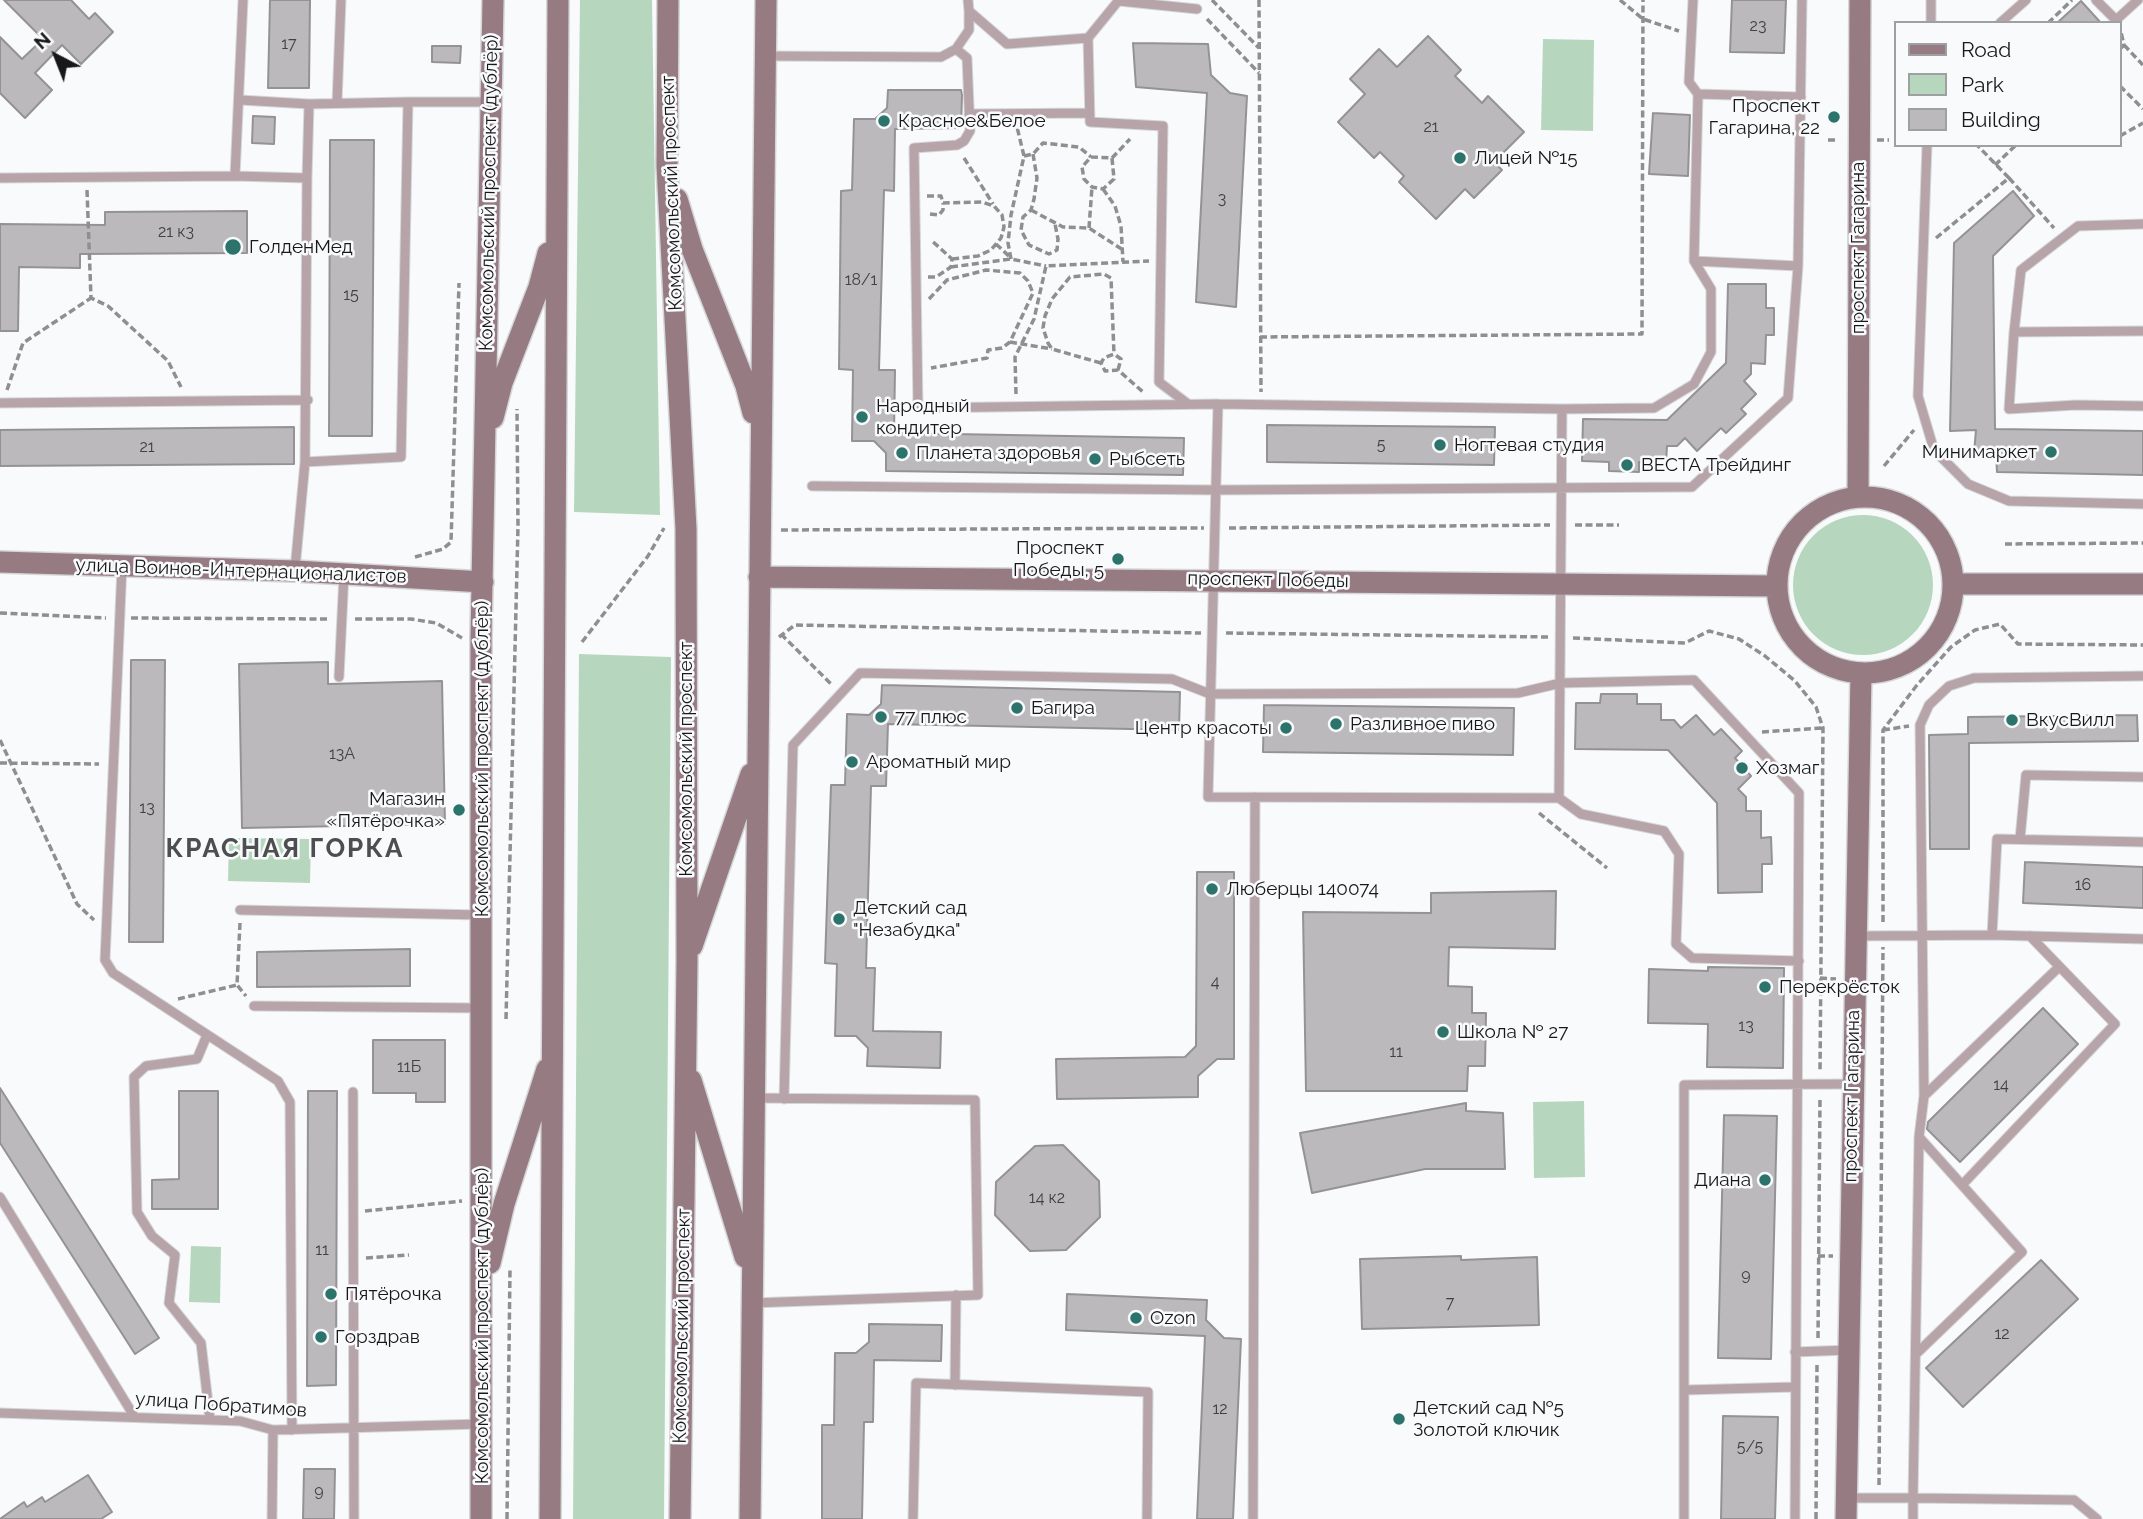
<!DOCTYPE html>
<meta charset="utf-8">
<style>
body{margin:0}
#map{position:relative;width:2143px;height:1519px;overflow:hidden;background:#f9fafc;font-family:Raleway,sans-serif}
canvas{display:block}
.legend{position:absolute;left:1894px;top:21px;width:228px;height:126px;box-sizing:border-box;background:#f9fafc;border:2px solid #9fa0a1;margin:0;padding:9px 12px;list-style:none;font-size:21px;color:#181819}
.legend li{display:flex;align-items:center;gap:14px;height:35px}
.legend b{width:35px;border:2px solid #9fa0a1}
.north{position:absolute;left:21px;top:21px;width:70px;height:70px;-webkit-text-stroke:5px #f9fafc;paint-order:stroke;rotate:318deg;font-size:19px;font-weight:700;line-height:28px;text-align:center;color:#181819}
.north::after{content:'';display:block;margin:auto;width:24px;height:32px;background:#181819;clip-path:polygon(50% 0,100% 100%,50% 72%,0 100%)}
</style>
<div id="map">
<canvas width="2143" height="1519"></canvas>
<ul class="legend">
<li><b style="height:9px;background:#967b82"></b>Road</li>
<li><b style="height:19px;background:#b6d7be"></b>Park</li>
<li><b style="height:19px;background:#bbb9bb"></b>Building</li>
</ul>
<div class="north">N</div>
</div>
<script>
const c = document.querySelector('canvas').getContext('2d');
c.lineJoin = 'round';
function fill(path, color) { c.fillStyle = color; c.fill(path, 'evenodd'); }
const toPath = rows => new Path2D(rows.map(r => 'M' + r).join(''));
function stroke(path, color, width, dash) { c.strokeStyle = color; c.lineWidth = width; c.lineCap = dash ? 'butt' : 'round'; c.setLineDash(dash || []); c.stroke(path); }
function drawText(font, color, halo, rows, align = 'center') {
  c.font = font + ' Raleway,sans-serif'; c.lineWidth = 5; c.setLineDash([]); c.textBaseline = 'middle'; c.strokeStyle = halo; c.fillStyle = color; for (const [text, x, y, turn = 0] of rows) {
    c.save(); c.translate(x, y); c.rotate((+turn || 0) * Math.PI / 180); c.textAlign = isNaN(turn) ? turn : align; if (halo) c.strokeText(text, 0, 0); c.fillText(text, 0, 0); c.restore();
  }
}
fill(toPath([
 [580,0,652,0,660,515,574,512],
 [1543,39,1594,40,1593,131,1541,130],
 '1793 585a70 70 0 1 1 140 0a70 70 0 1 1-140 0Z',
 [579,654,671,657,664,1519,573,1519],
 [229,838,311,839,310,883,228,881],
 [1584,1101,1585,1177,1534,1178,1533,1102],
 [191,1246,221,1247,220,1303,189,1302]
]), '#b6d7be');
const building = toPath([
 [4,0,71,0,89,19,95,13,113,32,81,64,62,45,35,73,52,90,25,118,0,93,0,37,22,59,43,39,4,0],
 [270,0,310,0,309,88,268,88,270,0],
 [1732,0,1786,0,1784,53,1730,52,1732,0],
 [2081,1,2101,23,2057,23,2081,1],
 [1428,36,1461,70,1455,76,1482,103,1488,96,1524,132,1494,162,1502,170,1474,198,1465,189,1436,219,1399,182,1404,176,1380,152,1374,158,1338,122,1365,94,1350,79,1379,49,1397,67,1428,36],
 [1133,43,1208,44,1211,75,1230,93,1247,96,1236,307,1196,302,1207,93,1136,87,1133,43],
 [432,46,461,46,460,63,432,62,432,46],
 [888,90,961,90,962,95,961,128,895,129,894,191,884,190,879,370,895,370,894,433,1184,438,1183,475,886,471,886,453,874,441,852,441,853,370,839,369,841,191,852,190,854,119,875,119,887,108,888,90],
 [1653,113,1690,115,1688,176,1649,174,1653,113],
 [253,116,275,117,274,144,252,143,253,116],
 [330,140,374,140,372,436,329,436,330,140],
 [2013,191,2034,216,1993,256,1995,429,2143,431,2143,475,1997,472,1996,454,1974,453,1976,430,1950,431,1954,243,2013,191],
 [247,211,247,253,80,254,80,268,19,267,18,331,0,331,0,224,105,225,105,212,247,211],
 [1728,284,1766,284,1766,308,1774,308,1774,335,1766,335,1765,364,1751,363,1751,374,1744,381,1756,394,1741,409,1746,414,1726,433,1721,428,1697,451,1685,438,1677,446,1667,446,1666,463,1639,462,1639,472,1609,471,1609,462,1582,461,1583,419,1667,420,1726,363,1728,284],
 [1267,425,1495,427,1494,465,1267,462,1267,425],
 [294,427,294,464,0,466,0,430,294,427],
 [131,660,165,660,163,942,129,942,131,660],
 [328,662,328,684,442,681,445,824,242,828,239,664,328,662],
 [882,685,1180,692,1179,730,888,724,886,786,871,786,866,968,875,968,873,1031,941,1032,940,1068,867,1066,868,1048,856,1036,835,1036,837,964,825,963,831,785,845,785,847,714,869,715,881,704,882,685],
 [1601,694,1637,694,1637,704,1661,704,1661,720,1674,720,1681,728,1696,715,1714,735,1721,729,1742,751,1735,758,1751,776,1738,789,1746,797,1746,811,1761,811,1761,838,1771,837,1772,864,1762,864,1762,892,1718,893,1717,803,1668,750,1575,749,1576,703,1600,703,1601,694],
 [1264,705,1514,708,1513,755,1263,752,1264,705],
 [2137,715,2138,741,1969,743,1969,849,1930,849,1929,735,1968,734,1968,717,2137,715],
 [2025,862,2143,867,2143,908,2023,903,2025,862],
 [1197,872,1234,872,1234,1059,1217,1059,1198,1076,1198,1097,1057,1099,1056,1059,1185,1057,1196,1046,1197,872],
 [1556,891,1555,949,1449,947,1448,986,1472,987,1472,1013,1486,1013,1485,1066,1468,1066,1467,1091,1306,1091,1303,912,1431,913,1431,893,1556,891],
 [410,949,410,986,257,987,257,952,410,949],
 [1708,967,1784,968,1783,1068,1707,1067,1708,1024,1648,1023,1649,969,1708,971,1708,967],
 [2043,1008,2078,1044,1960,1162,1927,1129,1928,1122,2043,1008],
 [373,1040,445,1040,445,1102,416,1102,416,1093,373,1093,373,1040],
 [0,1088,159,1338,135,1354,0,1143,0,1088],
 [179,1091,218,1091,218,1209,152,1209,152,1180,179,1179,179,1091],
 [308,1091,337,1091,336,1385,307,1386,308,1091],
 [1466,1103,1466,1111,1503,1113,1505,1169,1425,1169,1312,1193,1300,1133,1466,1103],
 [1724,1115,1777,1116,1771,1359,1718,1358,1724,1115],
 [1063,1145,1099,1181,1100,1217,1066,1250,1030,1251,995,1215,996,1182,1035,1146,1063,1145],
 [1461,1256,1461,1260,1537,1257,1539,1325,1362,1329,1360,1259,1461,1256],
 [2041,1260,2078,1299,1963,1407,1926,1368,2041,1260],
 [1067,1294,1207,1300,1206,1320,1224,1338,1241,1339,1233,1519,1197,1519,1205,1336,1066,1330,1067,1294],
 [869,1324,942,1325,941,1361,874,1360,873,1422,864,1422,862,1519,822,1519,822,1425,834,1425,835,1353,856,1353,869,1342,869,1324],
 [1723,1416,1778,1417,1775,1519,1721,1519,1723,1416],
 [304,1469,335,1469,334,1519,303,1519,304,1469],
 [88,1475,112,1512,101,1519,0,1519,24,1502,27,1507,42,1497,45,1502,88,1475]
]);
fill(building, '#bbb9bb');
stroke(building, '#949294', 2);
const lane = toPath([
 [243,0,235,176,307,178,309,104,408,102,401,457,305,462,295,569],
 [968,0,969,11,1007,44,1088,38],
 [1119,0,1088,38,1090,122,1163,126,1159,382,1188,404],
 [1693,0,1689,82,1698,94,1801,97],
 [2096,0,2116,20,2138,0],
 [1119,1,1197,9],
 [1931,23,1931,0],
 [2000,23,2026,0],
 [956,49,967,58,970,131,964,141,957,145,914,148,918,408,1218,404],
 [767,56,941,57,956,49,969,30,969,11],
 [240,100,309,104],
 [408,102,490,102],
 [337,103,341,0],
 [969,114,1089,113],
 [1927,145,1918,396,1934,450,1968,484,2009,501,2143,504],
 [0,178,235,176],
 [1694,261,1798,266],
 [2143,331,2014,332,2009,409,2076,405,2143,406],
 [2014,332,2021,270,2078,226,2143,224],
 [0,403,308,400],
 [1218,404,1562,409,1559,798,1208,797,1218,404],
 [1562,409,1654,408,1694,384,1711,352,1711,289,1694,261,1698,94],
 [305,462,307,178],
 [812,486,1215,490,1692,487,1788,398,1798,266,1802,0],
 [122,566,105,960,113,973,278,1081,290,1102,292,1430],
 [339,677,344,574],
 [1559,798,1581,814,1664,831,1679,854,1676,944,1692,958,1799,961],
 [2020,839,2026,775,2143,777],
 [2143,842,1997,839,1992,935,2143,939],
 [240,910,481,915],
 [1857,936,1992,935],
 [254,1006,479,1008],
 [207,1035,197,1059,146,1066,134,1077,137,1212,152,1236,175,1255,169,1303,201,1343,210,1420],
 [353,1092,354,1519],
 [1924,1096,2059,967],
 [784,1099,793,745,860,673,1172,679,1210,694,1518,693,1561,683,1694,680,1799,793,1795,1519],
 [1962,1185,2115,1024,2030,936],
 [0,1197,134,1416],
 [752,1303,978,1295,975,1100,756,1098],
 [1795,1352,1849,1350],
 [1917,1353,2022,1252,1919,1137],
 [955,1385,956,1295],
 [1686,1390,1794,1387],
 [0,1413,240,1421,273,1430,480,1424],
 [1847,1498,1913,1498,1919,1137,1924,1096,1920,725,1929,705,1949,686,1974,678,2143,676],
 [272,1519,273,1430],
 [913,1519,916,1383,1148,1392,1147,1519],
 [1253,1519,1255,797],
 [1684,1519,1684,1085,1852,1084],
 [1913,1519,1913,1498,2074,1500,2097,1519]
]);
const secondary = toPath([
 [668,0,667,166,686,529,687,961,680,1519],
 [677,199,692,249,746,386,753,413],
 [493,418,502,383,539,287,548,253],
 [1858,496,1860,0],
 '1777 585a88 88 0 1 1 176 0a88 88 0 1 1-176 0Z',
 [0,562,295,571,483,582],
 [759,577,1777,586],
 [1954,584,2143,584],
 [692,946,751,774],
 [691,1080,745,1257],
 [490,1263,504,1204,547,1069],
 [481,1519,481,637,493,0],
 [550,1519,558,0],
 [750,1519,766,0],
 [1846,1519,1861,673]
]);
stroke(lane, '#d5d6d8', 11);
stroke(secondary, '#d5d6d8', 24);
stroke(toPath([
 [1212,0,1259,48],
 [1259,0,1261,392],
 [1620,0,1643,19,1679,31],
 [1207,19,1259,73],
 [2048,23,2072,0],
 [2124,45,2143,65],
 [2120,49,2124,45,2121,32],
 [2120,86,2143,109],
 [2120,136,2143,123],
 [1828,140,1837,140],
 [1877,140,1889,140],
 [1033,154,1037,178,1034,199,1031,210,1023,217,1021,230,1029,245,1049,254,1057,250,1058,239,1055,224],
 [1024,156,1033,154,1043,143,1079,147,1091,157],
 [964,158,993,204],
 [1112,158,1114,179,1103,189,1092,187,1084,179,1082,167,1091,157,1112,158,1130,139],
 [1995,165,2016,145],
 [2009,178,2054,228],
 [1103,189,1115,206,1121,226,1123,262],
 [87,190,91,298,108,306,168,361,181,387],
 [927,196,941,196,943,203,982,202,994,206,1002,215,1004,227,1001,238,991,250,978,256,952,259],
 [1031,210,1063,227,1089,228,1123,250],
 [930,214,939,215,943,210,943,203],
 [1089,228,1092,187],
 [1936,238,2009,178,1977,145],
 [996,244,1010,257],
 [1011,259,1008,243,1011,215,1024,156,1017,127],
 [951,267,1011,259,1046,266],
 [928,277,936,277,951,267,952,259,931,240],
 [929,299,947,280,986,270,1020,273,1028,281,1033,293,1010,342,1002,348,988,350,987,358,931,368],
 [1260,337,1642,334,1643,0],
 [1010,342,1052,349],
 [1101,363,1052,349,1048,343,1043,328,1045,316,1052,299,1070,277,1104,274,1111,278,1114,354],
 [1118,370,1121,359,1114,354,1104,358,1101,363,1105,371,1118,370,1143,392],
 [7,390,23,343,91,298],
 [1016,394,1015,357,1034,319,1046,266,1149,261],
 [1884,466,1914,430],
 [1575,525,1619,525],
 [1229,528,1550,525],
 [781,530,1204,528],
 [2005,544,2143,543],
 [415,557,443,549,451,542,459,283],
 [0,613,106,618],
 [131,618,330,619],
 [355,619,411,619,436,623,462,638],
 [1226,633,1548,637],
 [781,634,831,684],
 [779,637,795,625,1201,633],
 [1573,638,1685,643,1709,631,1739,639,1765,656,1795,681,1816,707,1823,728,1820,1072],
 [582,642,648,556,664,528],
 [1883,730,1909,726],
 [1762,732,1823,728],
 [0,740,77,904,94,920],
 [0,763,99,764],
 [1539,813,1607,868],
 [1883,922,1883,730,1917,685,1951,647,1975,630,2000,624,2018,644,2143,645],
 [240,923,237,985,246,996],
 [1820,978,1836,979],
 [178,999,237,985],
 [506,1019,518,526,517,409],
 [365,1211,462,1201],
 [1818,1256,1833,1256],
 [366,1258,409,1255],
 [1818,1338,1820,1098],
 [1879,1485,1883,947],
 [507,1519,510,1269],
 [1816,1519,1817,1364]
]), '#8f8f91', 3.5, [7, 3.5]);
stroke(lane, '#b7a4a9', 9);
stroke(secondary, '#967b82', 21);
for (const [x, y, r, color] of [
 [1834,117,7,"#2c736c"],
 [884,121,7,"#2c736c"],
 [1460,158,7,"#2c736c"],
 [233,247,9,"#2c736c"],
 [862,417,7,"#2c736c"],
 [1440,445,7,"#2c736c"],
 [2051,452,7,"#2c736c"],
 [902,453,7,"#2c736c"],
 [1095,459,7,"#2c736c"],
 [1627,465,7,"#2c736c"],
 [1118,559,7,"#2c736c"],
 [1017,708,7,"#2c736c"],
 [881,717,7,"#2c736c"],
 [2012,720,7,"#2c736c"],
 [1336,724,7,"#2c736c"],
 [1286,728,7,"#2c736c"],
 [852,762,7,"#2c736c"],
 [1742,768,7,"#2c736c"],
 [459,810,7,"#2c736c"],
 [1212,889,7,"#2c736c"],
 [839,919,7,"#2c736c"],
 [1765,987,7,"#2c736c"],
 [1443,1032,7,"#2c736c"],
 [1765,1180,7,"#2c736c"],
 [331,1294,7,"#2c736c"],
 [1136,1318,7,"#2c736c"],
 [321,1337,7,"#2c736c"],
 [1399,1419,7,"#2c736c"]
]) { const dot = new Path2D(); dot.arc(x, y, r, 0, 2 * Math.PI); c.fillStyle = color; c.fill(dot); stroke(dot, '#f9fafc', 2.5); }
drawText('16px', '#414042', null, [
 ["23",1758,26],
 ["17",289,44],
 ["21",1431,127],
 ["3",1222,199],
 ["21 к3",176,232],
 ["18/1",861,280],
 ["15",351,295],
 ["5",1381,445],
 ["21",147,447],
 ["13А",342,754],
 ["13",147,808],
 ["16",2083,885],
 ["4",1215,982],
 ["13",1746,1026],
 ["11",1396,1052],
 ["11Б",409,1067],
 ["14",2001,1085],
 ["14 к2",1047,1198],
 ["11",322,1250],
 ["9",1746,1275],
 ["7",1450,1303],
 ["12",2002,1334],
 ["12",1220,1409],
 ["5/5",1750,1447],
 ["9",319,1491]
]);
drawText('19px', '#181819', '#f9fafc', [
 ["Проспект",1820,106,"right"],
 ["Гагарина, 22",1820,128,"right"],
 ["Красное&Белое",898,121],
 ["Лицей №15",1474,158],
 ["ГолденМед",249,247],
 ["Народный",876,406],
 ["кондитер",876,428],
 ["Ногтевая студия",1454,445],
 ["Минимаркет",2037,452,"right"],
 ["Планета здоровья",916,453],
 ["Рыбсеть",1109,459],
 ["ВЕСТА Трейдинг",1641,465],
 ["Проспект",1104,548,"right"],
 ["Победы, 5",1104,570,"right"],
 ["Багира",1031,708],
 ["77 плюс",895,717],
 ["ВкусВилл",2026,720],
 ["Разливное пиво",1350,724],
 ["Центр красоты",1272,728,"right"],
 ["Ароматный мир",866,762],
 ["Хозмаг",1756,768],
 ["Магазин",445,799,"right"],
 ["«Пятёрочка»",445,821,"right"],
 ["Люберцы 140074",1226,889],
 ["Детский сад",853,908],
 ["\"Незабудка\"",853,930],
 ["Перекрёсток",1779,987],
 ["Школа № 27",1457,1032],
 ["Диана",1751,1180,"right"],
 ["Пятёрочка",345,1294],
 ["Ozon",1150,1318],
 ["Горздрав",335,1337],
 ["Детский сад №5",1413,1408],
 ["Золотой ключик",1413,1430]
], 'left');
drawText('19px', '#181819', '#f9fafc', [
 ["Комсомольский проспект (дублёр)",489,193,-89],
 ["Комсомольский проспект",672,193,-92],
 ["проспект Гагарина",1858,248,-90],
 ["улица Воинов-Интернационалистов",241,571,2],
 ["проспект Победы",1268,580,1],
 ["Комсомольский проспект (дублёр)",482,759,-90],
 ["Комсомольский проспект",686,759,-90],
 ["проспект Гагарина",1852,1096,-89],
 ["Комсомольский проспект (дублёр)",482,1326,-90],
 ["Комсомольский проспект",682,1326,-89],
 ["улица Побратимов",221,1405,4]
]);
c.letterSpacing = '2px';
drawText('bold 26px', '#4d4e50', '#f9fafc', [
 ["КРАСНАЯ ГОРКА",285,849]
]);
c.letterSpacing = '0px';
</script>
